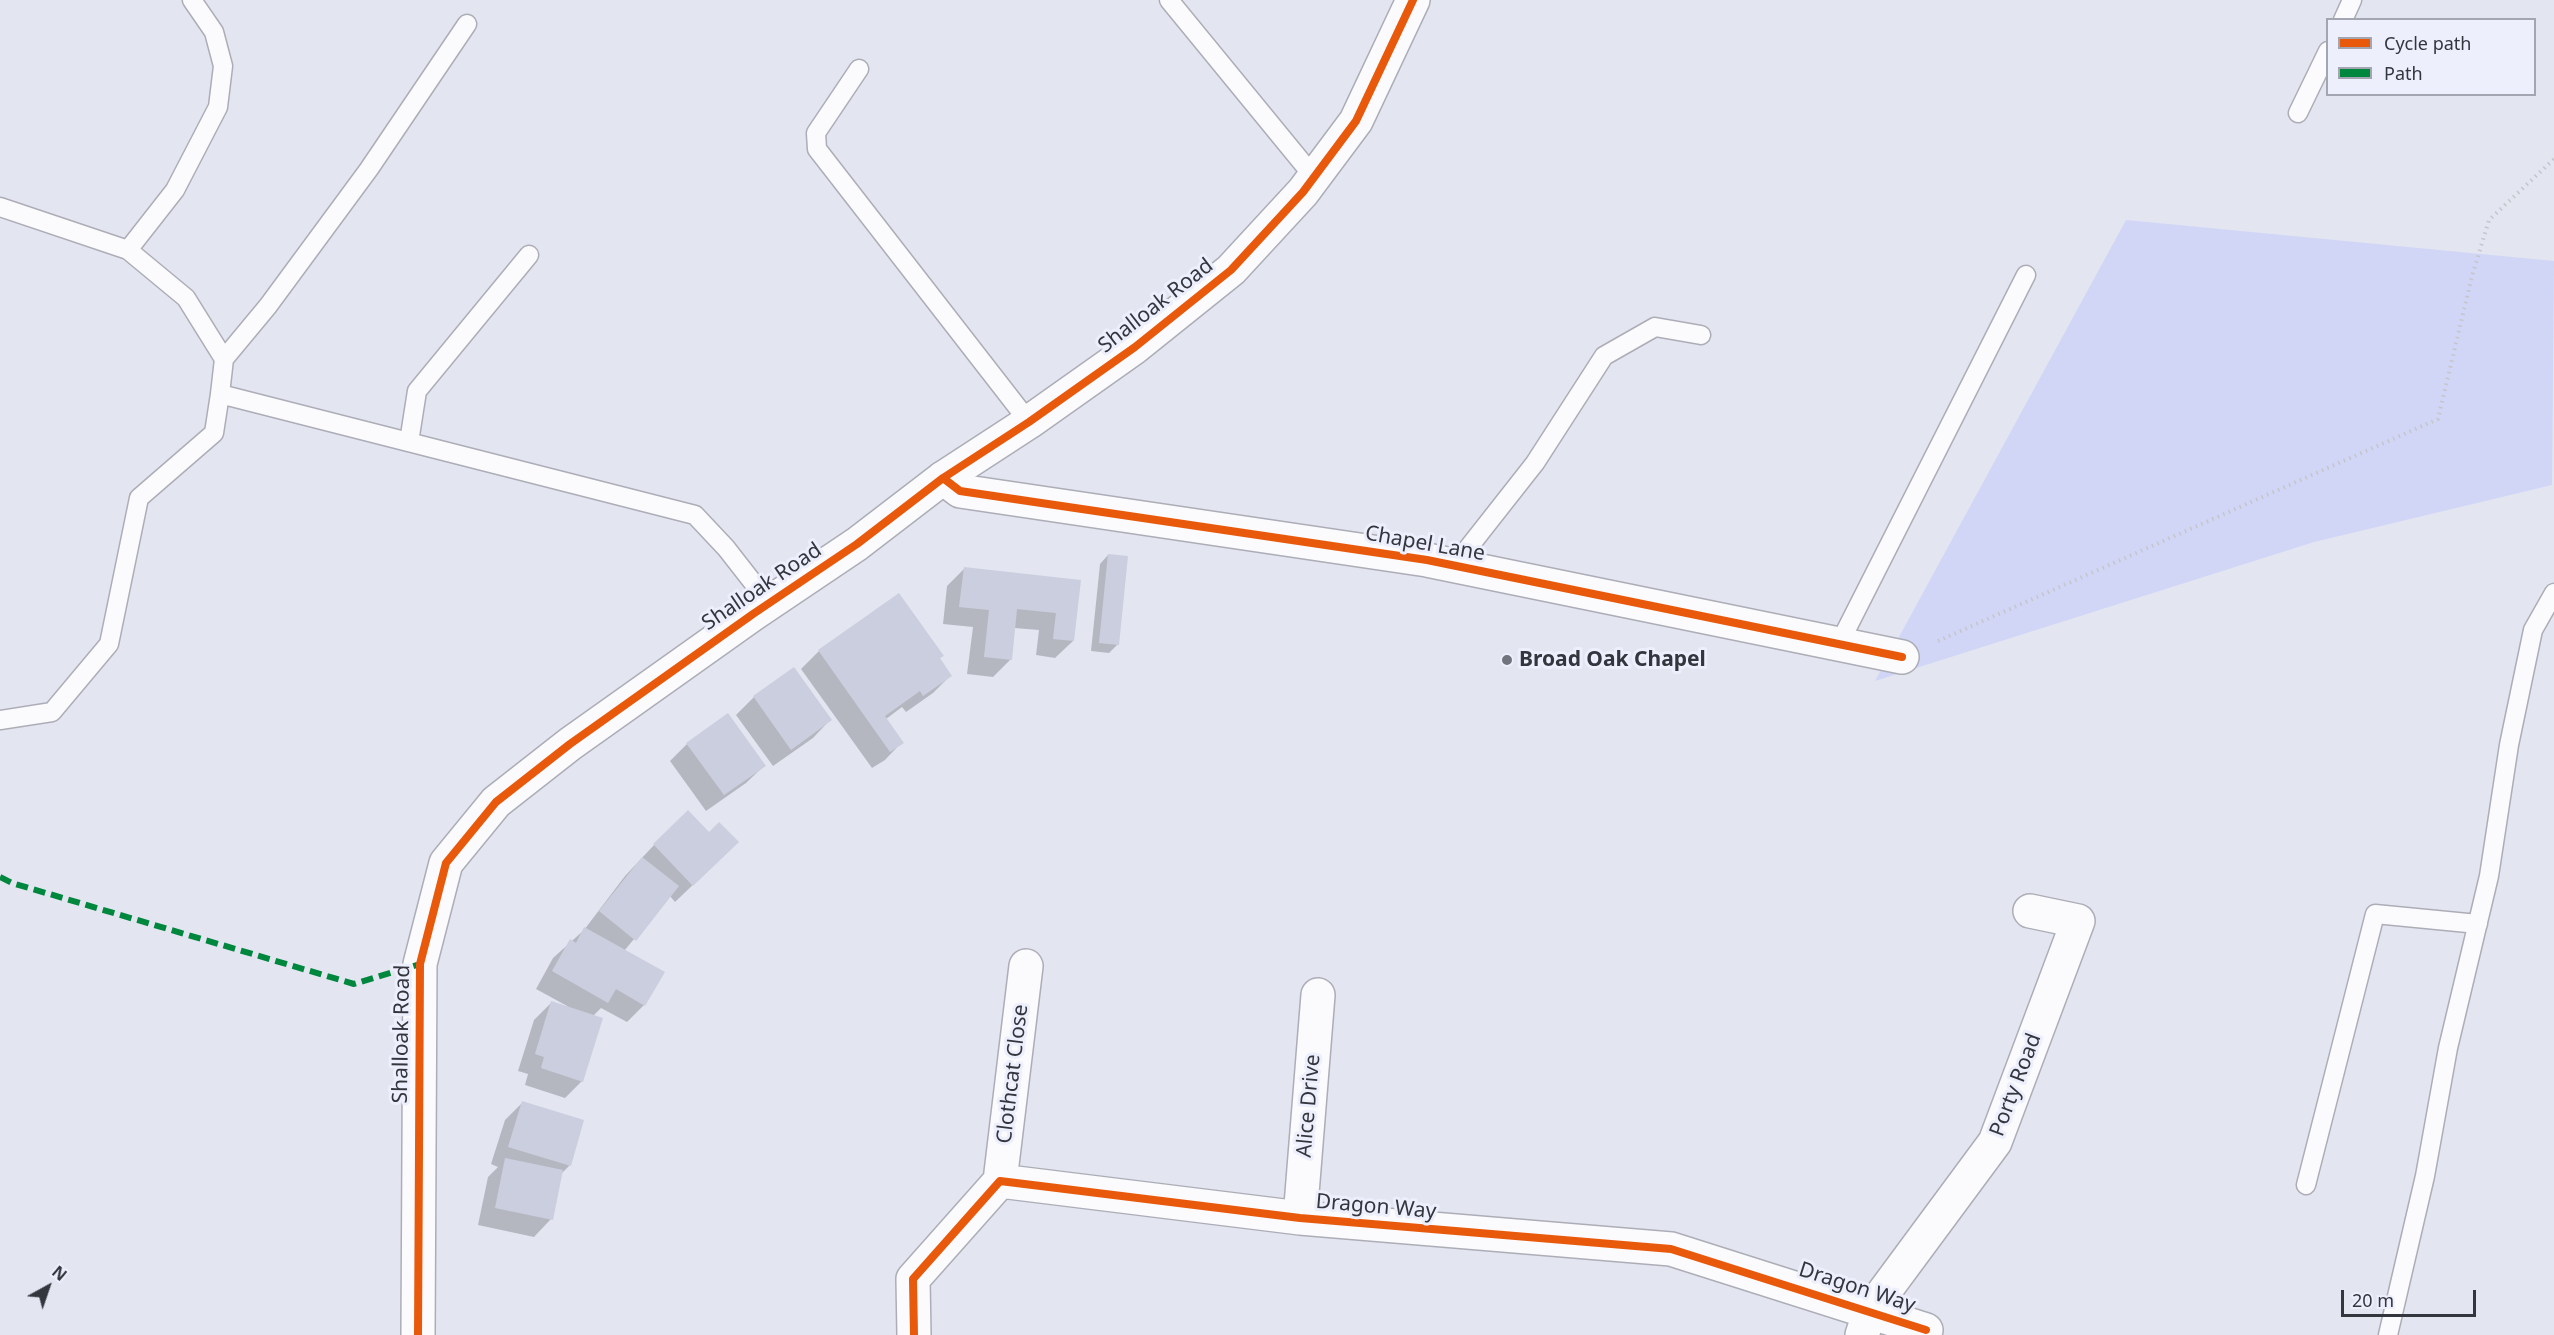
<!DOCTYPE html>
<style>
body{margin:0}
#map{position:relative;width:2554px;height:1335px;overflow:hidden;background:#e3e5f1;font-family:"Noto Sans",sans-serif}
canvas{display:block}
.legend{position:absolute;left:2326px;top:18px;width:210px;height:78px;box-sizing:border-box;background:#edeffd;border:2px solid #a3a5b1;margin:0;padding:8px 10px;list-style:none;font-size:18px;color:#34363e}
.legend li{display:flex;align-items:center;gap:12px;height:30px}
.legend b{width:30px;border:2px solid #a3a5b1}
.north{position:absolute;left:18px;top:1257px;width:60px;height:60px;-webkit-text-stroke:4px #edeffd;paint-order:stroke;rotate:40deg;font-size:16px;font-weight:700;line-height:24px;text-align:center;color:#34363e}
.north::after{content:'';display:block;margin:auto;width:21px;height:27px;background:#34363e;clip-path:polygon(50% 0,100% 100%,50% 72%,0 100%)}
.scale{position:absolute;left:2341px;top:1290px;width:135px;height:27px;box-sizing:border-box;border:3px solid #34363e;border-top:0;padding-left:8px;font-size:18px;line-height:21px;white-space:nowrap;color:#34363e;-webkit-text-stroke:4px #edeffd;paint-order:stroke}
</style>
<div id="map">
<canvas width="2554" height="1335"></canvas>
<ul class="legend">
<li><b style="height:8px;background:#e8590c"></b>Cycle path</li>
<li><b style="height:8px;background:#00873e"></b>Path</li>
</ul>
<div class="north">N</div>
<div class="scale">20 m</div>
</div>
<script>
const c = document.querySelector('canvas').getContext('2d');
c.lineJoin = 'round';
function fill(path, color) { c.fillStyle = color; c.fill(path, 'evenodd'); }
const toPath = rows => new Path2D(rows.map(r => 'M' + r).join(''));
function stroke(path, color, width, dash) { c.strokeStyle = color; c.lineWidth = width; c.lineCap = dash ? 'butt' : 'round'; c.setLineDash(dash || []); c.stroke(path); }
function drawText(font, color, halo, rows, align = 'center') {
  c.font = font + ' "Noto Sans",sans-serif'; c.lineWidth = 6; c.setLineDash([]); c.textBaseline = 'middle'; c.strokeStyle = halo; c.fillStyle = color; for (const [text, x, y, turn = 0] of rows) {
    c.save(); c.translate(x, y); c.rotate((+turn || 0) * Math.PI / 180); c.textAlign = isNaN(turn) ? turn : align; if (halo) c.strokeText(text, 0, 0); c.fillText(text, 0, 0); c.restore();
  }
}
fill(toPath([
 [2126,220,2554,261,2552,485,2314,542,1875,681]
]), '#d1d6f6');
fill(toPath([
 [1108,555,1118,644,1109,653,1091,651,1100,564],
 [964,569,1079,581,1073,641,1055,658,1036,655,1039,630,1014,628,1011,659,993,677,967,674,973,627,943,624,947,586],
 [898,595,950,676,933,693,906,712,902,707,886,719,902,742,885,760,872,768,801,669,819,651],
 [793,669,830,720,813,738,773,766,736,715,754,697],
 [687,744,764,766,746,783,706,811,670,761],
 [654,845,720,859,675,902,670,896,624,951,644,1005,627,1022,601,1008,593,1016,582,1081,565,1098,525,1085,528,1074,518,1071,534,1020,551,1003,569,1007,536,989,553,958,584,930,625,876],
 [522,1103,582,1121,569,1166,560,1175,551,1219,534,1237,478,1225,488,1177,498,1167,491,1164,505,1120]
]), '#0003');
fill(toPath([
 [1108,554,1128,556,1119,645,1099,643],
 [964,567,1081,580,1074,641,1053,639,1056,613,1017,609,1012,660,984,657,989,610,959,607],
 [899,593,944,656,940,658,952,676,923,696,920,691,885,716,904,743,890,752,818,650],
 [794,667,832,720,791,750,753,696],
 [728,713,766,766,724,795,686,743],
 [688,810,709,832,719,822,739,842,693,886,653,844],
 [642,857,679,886,636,941,599,911],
 [584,927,665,972,645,1006,616,989,608,1003,552,971,570,939,576,943],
 [551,1001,603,1018,583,1082,541,1068,544,1057,535,1054],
 [522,1101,584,1120,571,1166,508,1147],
 [505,1158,563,1170,553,1220,495,1208]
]), '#cbcede');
const service = toPath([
 [1169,0,1314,177],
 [2343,20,2352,0],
 [859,69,816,133,817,149,1029,422],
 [2298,113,2328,51],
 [0,207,128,250,186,298,224,359,220,394,695,515,726,548,769,603],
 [128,250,175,190,218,107,223,66,214,32,192,0],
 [224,359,268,306,369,169,467,24],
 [409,442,417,391,529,255],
 [1454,566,1535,463,1604,356,1655,327,1701,335],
 [1839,644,2026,275],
 [0,720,52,712,109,644,139,498,214,433,220,394],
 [2306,1185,2375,914,2478,924],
 [2388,1335,2425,1176,2448,1048,2489,876,2509,745,2533,630,2554,593]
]);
const minor = toPath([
 [943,478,960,491,1427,560,1902,657],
 [1000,1181,1026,966],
 [1300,1218,1318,995],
 [914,1335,913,1279,1000,1181,1300,1218,1671,1249,1926,1330],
 [1862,1335,1870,1311,1995,1142,2078,921,2030,911]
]);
const tertiary = toPath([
 [418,1335,420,964,446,863,496,802,570,744,753,614,857,544,943,478,1029,422,1135,347,1231,270,1303,192,1356,121,1413,0]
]);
stroke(service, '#acadb7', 21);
stroke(minor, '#acadb7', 36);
stroke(tertiary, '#acadb7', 36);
stroke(toPath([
 [1938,641,2438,419,2472,276,2489,220,2554,159]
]), '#c5c5ca', 4, [1.5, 4.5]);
stroke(service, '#fbfbfd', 18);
stroke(minor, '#fbfbfd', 33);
stroke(tertiary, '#fbfbfd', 33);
stroke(toPath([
 [0,877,12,883,354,984,420,964]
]), '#00873e', 6, [12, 6]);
stroke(toPath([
 [943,478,960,491,1427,560,1902,657],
 [418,1335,420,964,446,863,496,802,570,744,753,614,857,544,943,478,1029,422,1135,347,1231,270,1303,192,1356,121,1413,0],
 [914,1335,913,1279,1000,1181,1300,1218,1671,1249,1926,1330]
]), '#e8590c', 8);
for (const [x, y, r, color] of [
 [1507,660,6,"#71737d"]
]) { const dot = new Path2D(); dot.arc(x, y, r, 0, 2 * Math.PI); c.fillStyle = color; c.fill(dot); stroke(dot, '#edeffd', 2); }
drawText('21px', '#34363e', '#edeffd', [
 ["Shalloak Road",1156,306,-38],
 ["Chapel Lane",1425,544,10],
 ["Shalloak Road",762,587,-34],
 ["Shalloak Road",402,1034,-89],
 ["Clothcat Close",1013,1074,-83],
 ["Porty Road",2016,1085,-69],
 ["Alice Drive",1309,1106,-85],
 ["Dragon Way",1376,1207,5],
 ["Dragon Way",1857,1288,18]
]);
drawText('bold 21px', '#34363e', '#edeffd', [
 ["Broad Oak Chapel",1519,660]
], 'left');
</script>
